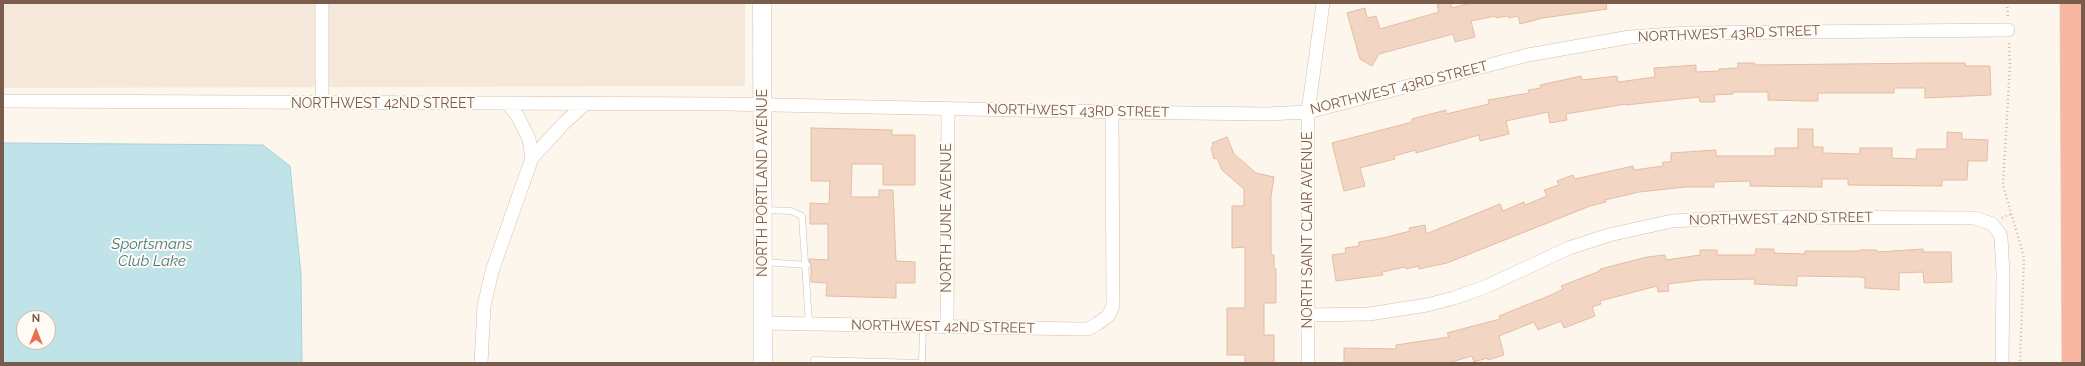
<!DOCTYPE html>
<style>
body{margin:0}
#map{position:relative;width:2085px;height:366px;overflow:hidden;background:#fdf6ec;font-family:Raleway,sans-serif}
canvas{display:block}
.frame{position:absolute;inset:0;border:4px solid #7a5c4d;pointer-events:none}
.north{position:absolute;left:16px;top:310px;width:40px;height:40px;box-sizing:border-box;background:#fffaf3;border:1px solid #cabbb1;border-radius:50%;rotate:0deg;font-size:11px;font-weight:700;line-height:16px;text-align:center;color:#7a5c4d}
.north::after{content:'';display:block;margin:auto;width:14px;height:18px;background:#e76f51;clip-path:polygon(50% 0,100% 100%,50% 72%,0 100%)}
</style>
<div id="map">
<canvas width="2085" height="366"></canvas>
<div class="frame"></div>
<div class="north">N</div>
</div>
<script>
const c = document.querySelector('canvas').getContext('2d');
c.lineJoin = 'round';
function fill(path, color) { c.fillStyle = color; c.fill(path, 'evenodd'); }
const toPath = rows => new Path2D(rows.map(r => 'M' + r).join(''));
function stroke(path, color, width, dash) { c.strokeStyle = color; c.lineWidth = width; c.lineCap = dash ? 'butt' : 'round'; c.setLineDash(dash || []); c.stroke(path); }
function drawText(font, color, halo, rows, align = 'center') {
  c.font = font + ' Raleway,sans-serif'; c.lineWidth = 4; c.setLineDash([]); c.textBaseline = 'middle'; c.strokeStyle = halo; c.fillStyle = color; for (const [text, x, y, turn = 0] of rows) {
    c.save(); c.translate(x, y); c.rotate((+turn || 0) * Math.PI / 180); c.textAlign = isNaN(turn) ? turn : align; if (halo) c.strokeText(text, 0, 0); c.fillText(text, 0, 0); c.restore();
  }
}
fill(toPath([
 [3,3,745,3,745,86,3,88]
]), '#f5e8da');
const water = toPath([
 [3,143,263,145,290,166,301,274,302,363,3,363,3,143],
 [24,318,48,318,48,342,24,342,24,318]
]);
fill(water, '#bfe3e8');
stroke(water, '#a5d3da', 1);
const building = toPath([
 [1444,3,1451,3,1452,8,1470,3,1606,3,1607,9,1543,18,1520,24,1518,16,1509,18,1508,16,1496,18,1495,16,1471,21,1475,37,1455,42,1453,34,1379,54,1372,66,1360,59,1347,13,1365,8,1367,18,1376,16,1380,29,1439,12,1437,5,1444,3],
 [1738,63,1755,63,1755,65,1932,63,1965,63,1966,66,1990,66,1991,95,1925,98,1925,88,1894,88,1894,93,1818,93,1818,101,1805,101,1768,100,1768,92,1733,92,1733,94,1714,95,1715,102,1700,102,1699,97,1626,105,1626,104,1566,114,1567,120,1550,123,1548,112,1506,121,1509,134,1480,141,1479,135,1416,153,1416,150,1394,156,1395,159,1360,168,1365,186,1344,191,1332,143,1412,122,1412,119,1446,110,1446,114,1489,104,1488,100,1529,93,1528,90,1541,88,1540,85,1563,80,1581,76,1582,80,1617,76,1618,82,1655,77,1654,68,1696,65,1696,72,1719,71,1719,69,1738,68,1738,63],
 [811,128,892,130,892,135,915,135,915,185,883,185,883,164,852,164,851,197,879,197,879,190,893,190,896,261,915,262,915,283,896,283,896,298,826,296,827,283,811,282,811,265,809,259,828,260,828,224,810,224,810,203,829,204,830,181,811,181,811,128],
 [1798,129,1813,129,1813,147,1823,147,1823,153,1860,154,1860,148,1892,148,1892,158,1916,159,1917,149,1947,149,1947,132,1962,133,1962,139,1988,140,1987,161,1968,161,1967,180,1942,180,1942,186,1848,185,1848,179,1822,179,1822,187,1750,186,1750,181,1714,182,1714,187,1685,187,1639,192,1605,200,1606,202,1590,206,1447,263,1419,269,1419,266,1406,269,1405,267,1382,272,1383,275,1336,281,1332,255,1346,253,1345,248,1359,246,1359,242,1383,238,1410,231,1409,228,1425,225,1426,234,1500,204,1503,211,1524,202,1525,205,1547,196,1544,190,1559,185,1557,181,1573,175,1575,179,1633,166,1634,170,1663,166,1663,162,1671,162,1671,153,1716,150,1716,156,1775,156,1775,148,1798,148,1798,129],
 [1227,137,1234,154,1256,173,1274,177,1271,196,1271,255,1274,255,1274,269,1276,269,1276,303,1264,303,1264,335,1274,335,1274,363,1245,363,1245,355,1227,355,1227,308,1245,308,1245,247,1232,248,1232,206,1244,206,1244,189,1222,170,1217,158,1214,159,1211,148,1213,147,1212,143,1227,137],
 [1756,249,1774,249,1774,253,1805,254,1805,251,1860,251,1860,250,1877,250,1877,252,1923,249,1923,252,1951,252,1952,282,1924,283,1923,272,1899,273,1899,290,1865,288,1865,278,1860,277,1797,276,1797,286,1754,284,1755,279,1700,280,1668,284,1669,291,1658,292,1657,286,1600,301,1601,304,1592,307,1595,316,1564,328,1561,321,1538,330,1534,322,1499,336,1504,355,1488,360,1487,358,1474,362,1472,356,1448,363,1344,363,1344,348,1396,349,1396,345,1449,337,1447,333,1500,319,1499,316,1551,295,1563,289,1561,286,1600,271,1600,269,1647,257,1665,255,1666,260,1700,255,1700,250,1717,250,1717,255,1755,255,1756,249]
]);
fill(building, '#f3d5c3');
stroke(building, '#e6bba3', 1);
const lane = toPath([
 [765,210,791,211,802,216,809,324],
 [764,262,807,265],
 [814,363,814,360,919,363],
 [922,363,923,327]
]);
const street = toPath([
 [3,101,727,104,1112,112,1267,114,1308,112,1528,55,1630,37,1687,33,2008,30],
 [322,103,322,3],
 [508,104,518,117,529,139,532,158],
 [1308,315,1369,314,1427,305,1454,298,1485,287,1569,248,1609,235,1672,221,1746,217,1975,218,1992,224,2000,234,2001,238,2003,273,2002,363],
 [763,323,1078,329,1088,329,1097,324,1108,316,1113,306,1112,112],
 [947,327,948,109],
 [481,363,484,306,492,271,532,158,564,123,585,104],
 [1308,363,1308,112,1323,3]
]);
const secondary = toPath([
 [762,3,763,363]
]);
const highway = toPath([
 [2071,3,2073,363]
]);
stroke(lane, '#d1beb0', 7);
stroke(street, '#d1beb0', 14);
stroke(secondary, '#d6c0b0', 19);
stroke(highway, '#dad1cd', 23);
stroke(toPath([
 [2007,3,2008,18],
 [2009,43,2010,65,2003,185,2024,257,2020,363],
 [2002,218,2011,214]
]), '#d9b8a5', 2.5, [1, 3]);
stroke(lane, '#fff', 6);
stroke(street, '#fff', 13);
stroke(secondary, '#fff', 18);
stroke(highway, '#f7b7a3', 22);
drawText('14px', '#7a5c4d', '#fffaf3', [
 ["NORTHWEST 43RD STREET",1729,34,-2],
 ["NORTHWEST 43RD STREET",1399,88,-14],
 ["NORTHWEST 42ND STREET",383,104],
 ["NORTHWEST 43RD STREET",1078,111,1],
 ["NORTH PORTLAND AVENUE",763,183,-90],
 ["NORTH JUNE AVENUE",947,218,-90],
 ["NORTHWEST 42ND STREET",1781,219,-1],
 ["NORTH SAINT CLAIR AVENUE",1308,230,-90],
 ["NORTHWEST 42ND STREET",943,327,1]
]);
drawText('italic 15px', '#437c86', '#fffaf3', [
 ["Sportsmans",152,244],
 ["Club Lake",152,261]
]);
</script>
